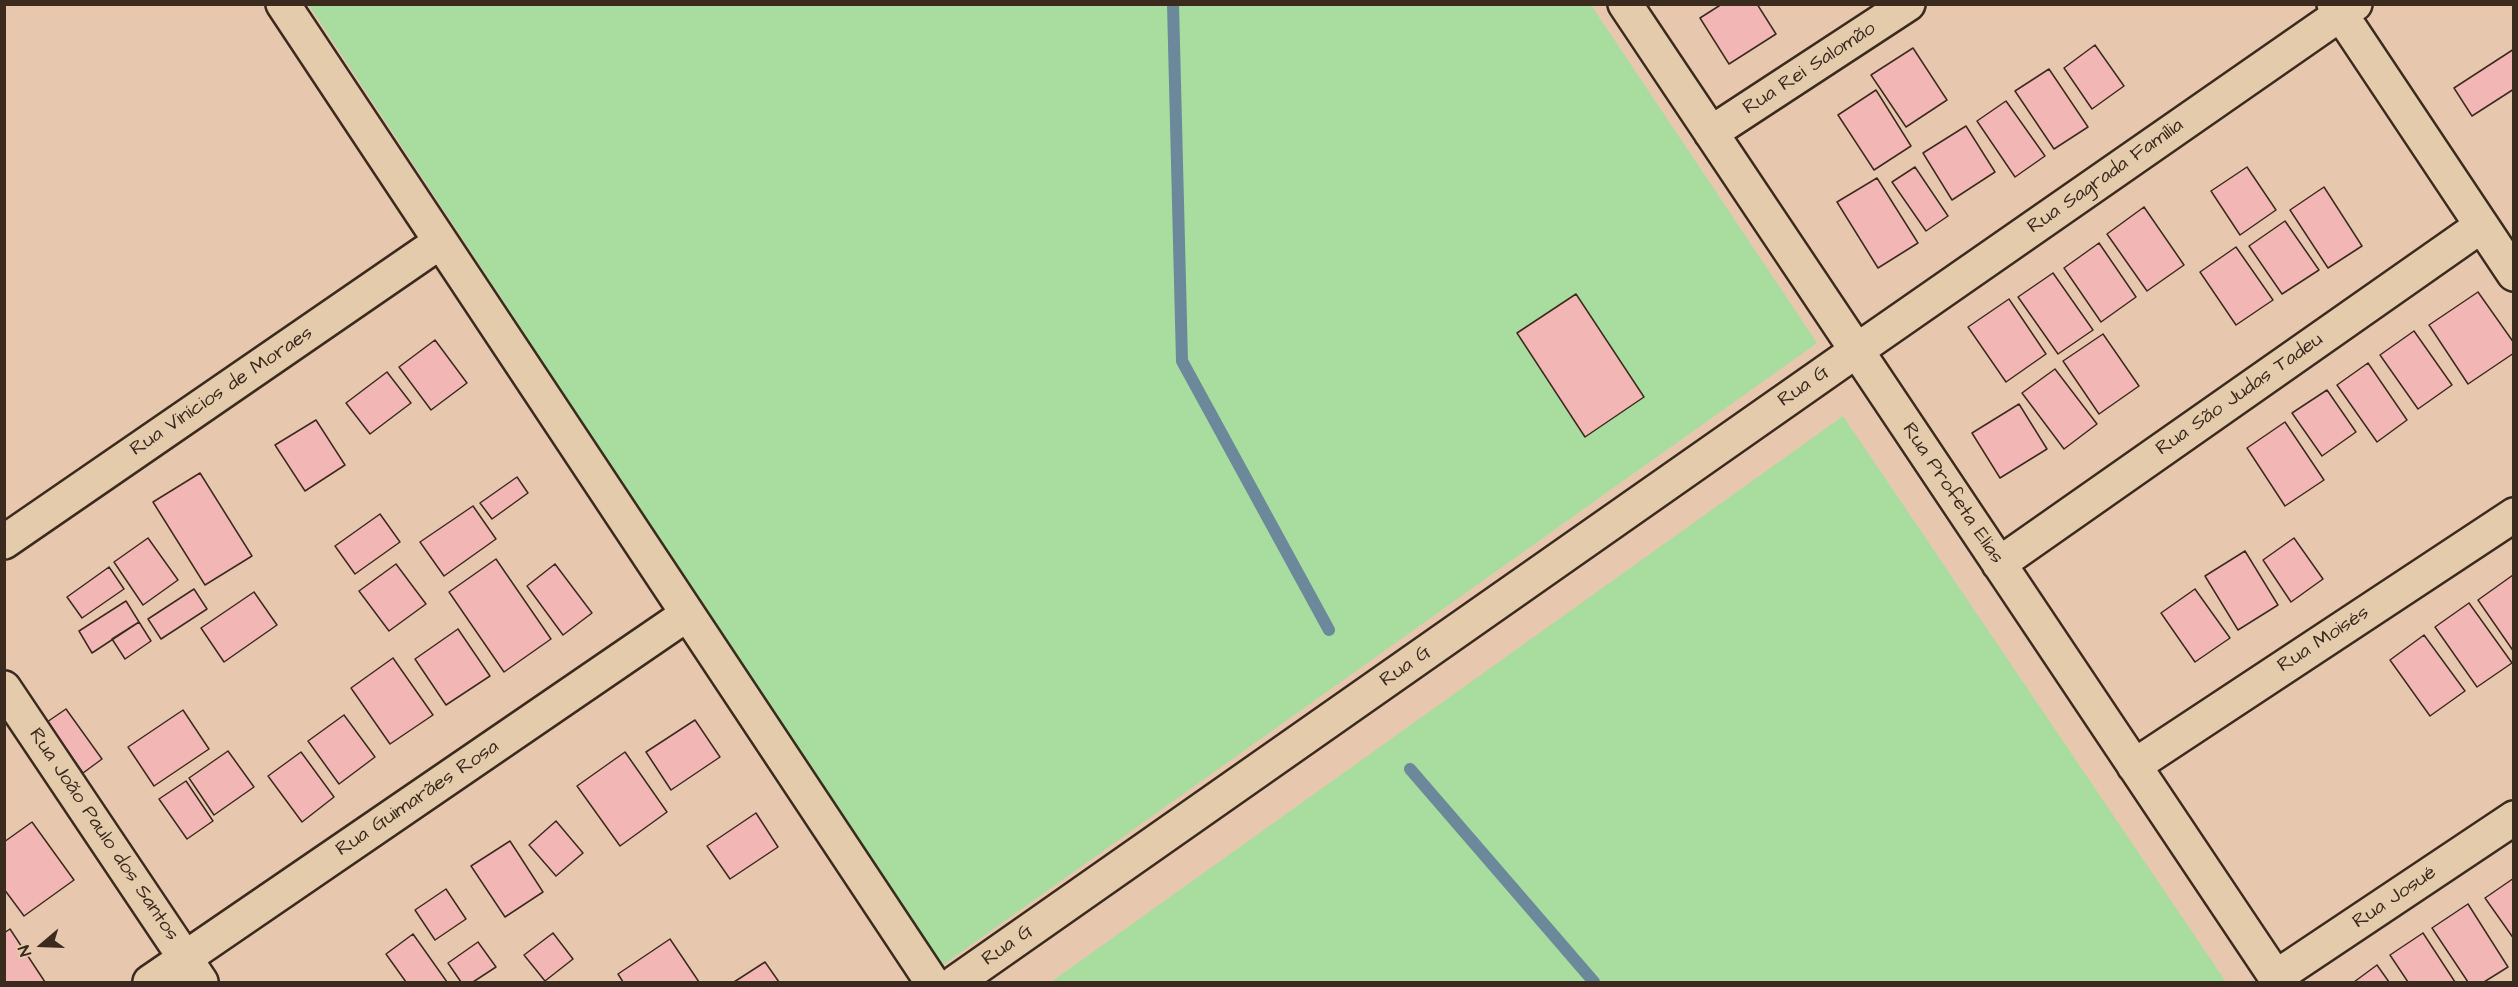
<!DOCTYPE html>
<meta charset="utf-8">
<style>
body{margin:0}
#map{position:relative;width:2518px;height:987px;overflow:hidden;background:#e7c7ae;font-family:"Architects Daughter",sans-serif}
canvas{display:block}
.frame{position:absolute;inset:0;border:6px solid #3b2a1e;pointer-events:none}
.north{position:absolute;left:12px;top:915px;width:60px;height:60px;-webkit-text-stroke:4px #e4cbac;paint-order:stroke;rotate:251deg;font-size:16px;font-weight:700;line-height:24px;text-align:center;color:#3b2a1e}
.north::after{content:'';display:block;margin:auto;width:21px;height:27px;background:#3b2a1e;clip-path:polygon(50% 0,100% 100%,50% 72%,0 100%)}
</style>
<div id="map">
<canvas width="2518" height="987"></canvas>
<div class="frame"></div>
<div class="north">N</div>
</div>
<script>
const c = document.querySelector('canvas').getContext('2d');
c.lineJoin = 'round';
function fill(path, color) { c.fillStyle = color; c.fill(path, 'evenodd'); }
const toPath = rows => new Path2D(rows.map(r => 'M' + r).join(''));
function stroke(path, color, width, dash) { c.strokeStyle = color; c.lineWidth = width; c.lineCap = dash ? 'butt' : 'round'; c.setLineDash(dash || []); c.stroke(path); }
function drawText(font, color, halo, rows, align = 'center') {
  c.font = font + ' "Architects Daughter",sans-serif'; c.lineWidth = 6; c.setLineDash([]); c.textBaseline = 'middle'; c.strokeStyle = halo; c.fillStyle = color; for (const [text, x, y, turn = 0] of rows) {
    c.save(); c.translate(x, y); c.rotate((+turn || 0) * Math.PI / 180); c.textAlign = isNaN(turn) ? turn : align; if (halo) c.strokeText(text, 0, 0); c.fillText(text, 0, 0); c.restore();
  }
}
fill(toPath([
 [309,5,1591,5,1817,343,940,967],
 [1843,416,2226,982,1051,982]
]), '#a8dd9f');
stroke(toPath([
 [1173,4,1182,361,1329,630],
 [1410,769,1594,982]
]), '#6b899a', 12);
const building = toPath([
 [1722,4,1757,4,1776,34,1729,64,1700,18,1722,4],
 [2095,45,2124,86,2092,109,2064,68,2095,45],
 [1913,48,1947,100,1906,127,1871,75,1913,48],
 [2514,49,2514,89,2472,116,2454,88,2514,49],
 [2049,69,2088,127,2054,149,2015,91,2049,69],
 [1876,90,1911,146,1874,170,1838,115,1876,90],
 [2006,101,2045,156,2015,177,1977,121,2006,101],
 [1966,126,1995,172,1952,200,1923,153,1966,126],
 [1915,167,1948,216,1926,231,1892,182,1915,167],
 [2247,167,2276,210,2240,235,2211,191,2247,167],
 [1877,178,1918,243,1878,268,1837,202,1877,178],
 [2324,187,2362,246,2328,268,2290,210,2324,187],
 [2144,207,2184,265,2147,291,2107,234,2144,207],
 [2285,221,2319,270,2282,294,2249,246,2285,221],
 [2099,243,2136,297,2101,322,2064,268,2099,243],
 [2236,247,2273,300,2236,325,2200,272,2236,247],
 [2053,273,2093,330,2058,354,2018,297,2053,273],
 [2478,292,2514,343,2514,353,2468,384,2429,325,2478,292],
 [1576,294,1644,397,1585,437,1517,333,1576,294],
 [2009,299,2046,354,2006,382,1968,327,2009,299],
 [2414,331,2452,385,2418,409,2380,355,2414,331],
 [2103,334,2139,386,2099,414,2063,361,2103,334],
 [435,340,467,383,431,410,399,367,435,340],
 [2368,363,2407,420,2377,442,2337,385,2368,363],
 [2055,369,2097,424,2064,449,2022,393,2055,369],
 [387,372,411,403,370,434,346,403,387,372],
 [2327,390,2356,432,2322,456,2292,413,2327,390],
 [2019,404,2047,449,2000,478,1972,433,2019,404],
 [316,420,345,465,305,491,275,445,316,420],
 [2285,422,2324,480,2285,506,2247,448,2285,422],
 [200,473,252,556,205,585,153,502,200,473],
 [517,477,528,493,492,519,480,503,517,477],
 [473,506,496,539,444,576,420,542,473,506],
 [380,514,400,542,355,574,335,546,380,514],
 [148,538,178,580,143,605,114,562,148,538],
 [2294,538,2323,579,2291,602,2263,560,2294,538],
 [2245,551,2278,605,2238,630,2205,576,2245,551],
 [496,559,551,639,504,672,449,592,496,559],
 [396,564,426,604,389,631,359,591,396,564],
 [555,564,592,613,563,635,527,586,555,564],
 [109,567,124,589,82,618,67,597,109,567],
 [2513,575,2514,576,2514,652,2478,600,2513,575],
 [194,589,207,609,161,639,148,619,194,589],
 [2195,589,2230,638,2195,662,2161,613,2195,589],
 [254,592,277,625,224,662,201,628,254,592],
 [126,601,139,622,92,653,79,631,126,601],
 [2469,603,2512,663,2477,687,2435,627,2469,603],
 [139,622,151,641,125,659,112,639,139,622],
 [458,629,490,676,446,705,415,659,458,629],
 [2424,635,2465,691,2430,716,2390,660,2424,635],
 [393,658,433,715,390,744,351,688,393,658],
 [66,709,102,759,83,773,47,722,66,709],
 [183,710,209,749,154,786,128,747,183,710],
 [344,715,375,757,339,784,308,741,344,715],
 [695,720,720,757,671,790,646,752,695,720],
 [228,751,254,787,214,815,189,778,228,751],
 [301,752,334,797,302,822,268,776,301,752],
 [625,752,667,812,620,846,577,786,625,752],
 [186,781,213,821,187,839,159,799,186,781],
 [756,813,778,847,730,879,707,846,756,813],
 [556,821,583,853,556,876,529,845,556,821],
 [32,822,74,880,24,916,4,889,4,842,32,822],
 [510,841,543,892,505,917,471,866,510,841],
 [2514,878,2514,939,2485,898,2514,878],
 [446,889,466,919,435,940,415,910,446,889],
 [2468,904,2508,967,2484,982,2468,982,2432,928,2468,904],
 [10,929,45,982,4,982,4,933,10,929],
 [553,933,573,959,545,981,524,955,553,933],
 [2423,933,2455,982,2408,982,2390,955,2423,933],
 [413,934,447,982,406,982,386,954,413,934],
 [670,939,699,982,623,982,618,974,670,939],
 [478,942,496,967,473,982,461,982,448,963,478,942],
 [765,962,779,982,734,982,765,962],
 [2377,965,2389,982,2354,982,2377,965]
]);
fill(building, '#f2b6b4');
stroke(building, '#3b2a1e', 1.5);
const street = toPath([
 [283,4,932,982],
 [1625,4,2279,982],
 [2334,4,2514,274],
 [1711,133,1908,4],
 [4,542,440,242],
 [1999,564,2481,226],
 [4,688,201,982],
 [2134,766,2514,515],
 [2276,977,2514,818],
 [150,982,686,615],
 [956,982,1856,351,2355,4]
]);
stroke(street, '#3b2a1e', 38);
stroke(street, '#e4cbac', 33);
drawText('20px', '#3b2a1e', '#e4cbac', [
 ["Rua Rei Salomão",1810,69,-33],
 ["Rua Sagrada Família",2106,177,-35],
 ["Rua G",1804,387,-35],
 ["Rua Vinícios de Moraes",222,392,-34],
 ["Rua São Judas Tadeu",2240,395,-35],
 ["Rua Profeta Elias",1952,494,56],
 ["Rua Moisés",2324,640,-33],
 ["Rua G",1406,667,-35],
 ["Rua Guimarães Rosa",418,799,-34],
 ["Rua João Paulo dos Santos",103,835,56],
 ["Rua Josué",2395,898,-34],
 ["Rua G",1008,946,-35]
]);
</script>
